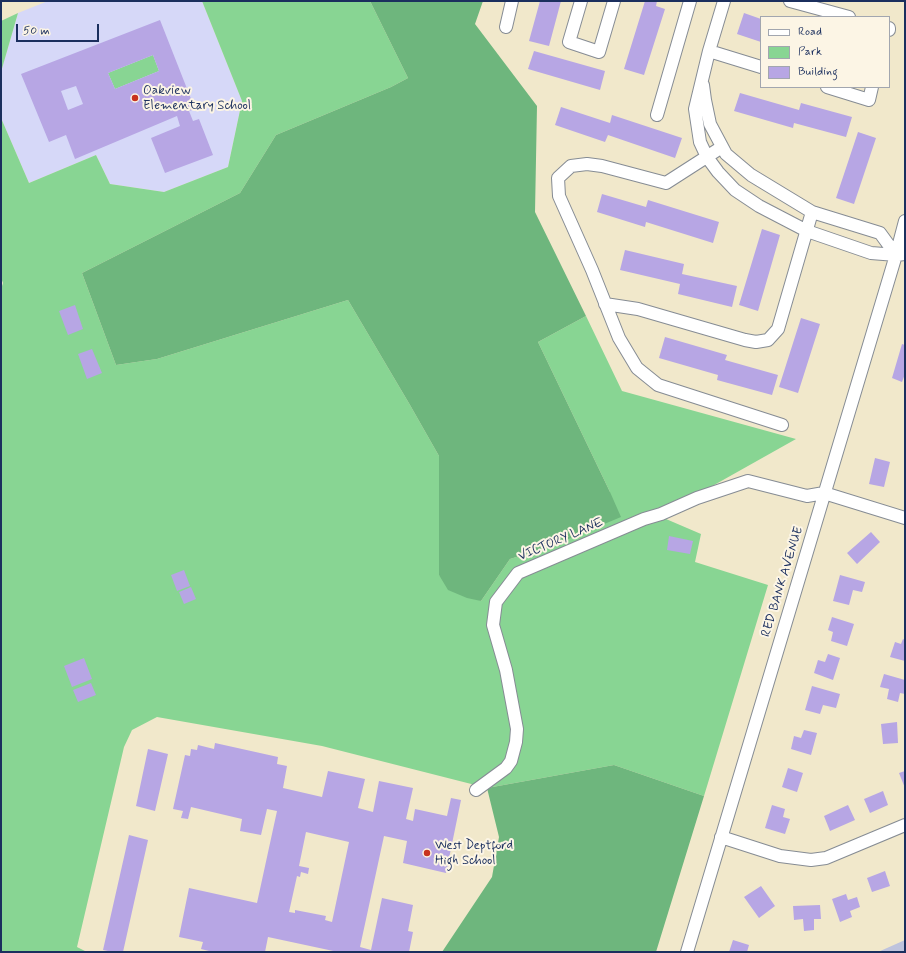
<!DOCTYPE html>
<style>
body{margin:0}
#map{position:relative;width:906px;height:953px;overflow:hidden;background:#f1e8cb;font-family:Mynerve,sans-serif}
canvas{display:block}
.frame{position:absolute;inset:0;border:2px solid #1b2f5e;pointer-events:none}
.legend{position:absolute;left:760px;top:16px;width:130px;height:72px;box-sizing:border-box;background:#fcf5e5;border:1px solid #a2a6af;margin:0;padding:5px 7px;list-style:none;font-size:12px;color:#1b2f5e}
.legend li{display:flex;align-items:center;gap:8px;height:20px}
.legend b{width:20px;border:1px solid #a2a6af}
.scale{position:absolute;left:16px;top:24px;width:83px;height:18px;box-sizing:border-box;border:2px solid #1b2f5e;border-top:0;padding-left:5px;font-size:12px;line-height:14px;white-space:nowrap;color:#1b2f5e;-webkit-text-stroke:3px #fcf5e5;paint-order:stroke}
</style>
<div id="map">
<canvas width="906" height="953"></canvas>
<div class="frame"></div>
<ul class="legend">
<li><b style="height:5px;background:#fff"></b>Road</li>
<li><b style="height:11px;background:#88d593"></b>Park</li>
<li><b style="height:11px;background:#b7a6e4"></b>Building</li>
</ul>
<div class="scale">50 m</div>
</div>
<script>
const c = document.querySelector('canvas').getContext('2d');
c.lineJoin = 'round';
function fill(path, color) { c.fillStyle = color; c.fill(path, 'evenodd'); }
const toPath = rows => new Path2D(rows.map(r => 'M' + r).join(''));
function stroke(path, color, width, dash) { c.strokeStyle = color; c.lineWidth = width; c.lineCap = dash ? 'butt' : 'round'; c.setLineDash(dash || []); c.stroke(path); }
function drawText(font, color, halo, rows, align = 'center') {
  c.font = font + ' Mynerve,sans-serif'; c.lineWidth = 4; c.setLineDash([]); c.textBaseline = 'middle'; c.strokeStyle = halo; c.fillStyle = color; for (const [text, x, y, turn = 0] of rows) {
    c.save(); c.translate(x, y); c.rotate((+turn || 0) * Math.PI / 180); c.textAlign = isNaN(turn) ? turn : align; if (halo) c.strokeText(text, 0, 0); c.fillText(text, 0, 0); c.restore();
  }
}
fill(toPath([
 [48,1,202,1,242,101,228,167,164,192,110,184,96,155,29,183,1,118,1,72,18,13]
]), '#d6d8f8');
fill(toPath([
 [905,940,905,952,877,952,878,952]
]), '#bec3dd');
fill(toPath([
 [202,1,370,1,408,78,391,87,276,135,240,193,82,273,116,365,157,359,348,300,410,405,439,456,439,575,481,601,510,559,554,545,610,492,538,342,586,316,622,391,796,439,659,516,701,534,695,562,768,585,704,796,614,765,487,788,322,746,157,717,132,730,124,747,77,947,87,952,1,952,1,289,3,283,1,278,1,118,29,183,96,155,110,184,164,192,228,167,242,101],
 [18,13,1,72,1,21],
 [153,55,159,71,115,89,108,73]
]), '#88d593');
fill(toPath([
 [370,1,483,1,475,24,537,106,535,212,586,316,538,342,610,492,621,517,554,545,510,559,481,601,467,598,448,590,439,575,439,456,410,405,348,300,157,359,116,365,82,273,240,193,276,135,391,87,408,78],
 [614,765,704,796,656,952,442,952,492,877,499,837,487,788]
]), '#6eb67d');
fill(toPath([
 [540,1,561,1,549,46,529,41],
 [645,1,657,1,656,6,665,9,644,75,624,69],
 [744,13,761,19,761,42,737,34],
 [160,20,195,109,189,111,193,121,199,119,213,155,165,173,151,138,180,126,177,116,75,159,66,135,49,142,21,74],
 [153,55,159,71,115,89,108,73],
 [76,86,83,104,68,110,61,91],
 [534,51,605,71,600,90,528,69],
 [740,93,799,110,801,103,852,117,846,137,794,123,793,128,734,111],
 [561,107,610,123,612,115,682,138,675,158,608,135,605,142,555,125],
 [858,132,876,138,854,204,836,198],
 [602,194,646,207,648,200,719,222,713,243,646,222,645,227,597,212],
 [762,229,780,235,758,311,739,305],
 [625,250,684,264,682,274,737,286,732,307,678,294,680,284,620,270],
 [75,305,83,329,68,335,59,311],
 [801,318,820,324,798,393,779,387],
 [665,337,727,355,725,360,778,375,772,395,717,380,718,375,659,358],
 [902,344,905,345,905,374,902,382,892,378],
 [92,349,102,373,87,379,78,354],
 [875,458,890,462,884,487,869,484],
 [871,532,880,542,857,564,847,553],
 [669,536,693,541,690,554,667,550],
 [184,570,190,586,177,591,171,575],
 [840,575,865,582,862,592,853,590,849,605,833,601],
 [191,587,196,599,184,604,179,592],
 [832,617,854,624,847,646,831,641,833,632,828,630],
 [903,639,905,640,905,661,890,657,895,642,901,644],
 [828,654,840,658,833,680,814,673,818,660,825,662],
 [84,658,92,679,72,687,64,666],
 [884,674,905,680,905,694,900,693,898,702,887,699,889,689,880,687],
 [91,683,96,695,78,702,73,690],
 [812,686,840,694,836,708,823,705,820,714,805,710],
 [897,722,898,743,883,744,881,724],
 [804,730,817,733,811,755,791,749,794,736,801,738],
 [215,743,278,757,277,764,287,766,283,788,322,797,328,771,365,779,358,808,373,812,379,781,413,788,406,819,413,821,415,809,447,816,451,798,461,800,446,873,403,863,407,841,384,836,360,947,371,950,382,898,413,905,408,931,413,932,409,952,338,952,268,937,265,952,213,952,201,949,203,942,179,937,189,888,257,903,277,811,267,809,261,835,240,831,242,819,191,807,188,819,181,818,183,811,173,809,185,755,190,756,191,749,197,750,198,745,214,749],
 [306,832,349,842,332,922,325,920,326,916,295,910,295,913,289,912,297,876,300,877,301,872,308,874,309,868,299,866],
 [148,749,168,754,155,811,136,806],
 [788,768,803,773,797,792,782,787],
 [905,771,905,788,899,773],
 [883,791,888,805,870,813,864,799],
 [772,805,785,809,783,817,790,819,785,834,765,828],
 [848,805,855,820,830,831,824,816],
 [129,835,148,840,123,952,113,952,103,950],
 [885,871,890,886,872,892,867,878],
 [761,886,775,906,759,918,744,897],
 [846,894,848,900,857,897,860,907,850,911,852,917,840,922,832,899],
 [820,905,821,919,814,919,814,930,804,931,803,919,794,920,793,906],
 [733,940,749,945,747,952,729,952]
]), '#b7a6e4');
const minor = toPath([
 [581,1,569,42,599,52,614,1],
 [724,1,709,51,695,109,700,142,707,157,718,172,735,190,759,206,807,231,871,253,896,255,905,254],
 [790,1,849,17],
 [506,27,512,1],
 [889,28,889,30],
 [709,51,761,67],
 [703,85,705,100,710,124,726,154,751,175,812,212,880,233,896,255],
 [827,87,869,100,872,87],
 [657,115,690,1],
 [722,147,666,183,602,166,587,164,571,166,558,178,559,196,592,270,619,338,637,368,658,385,782,425],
 [605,304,638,309,745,340,756,342,768,340,778,329,812,212],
 [476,790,506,768,511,761,516,742,517,729,506,670,493,625,496,602,518,573,644,519,661,514,697,498,748,481,807,496,824,493,905,518],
 [721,837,780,856,811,860,826,858,905,825],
 [687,952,896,255,905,221]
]);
stroke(minor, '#868c94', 14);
stroke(minor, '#fff', 12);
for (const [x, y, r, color] of [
 [135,98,4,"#c8321e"],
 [427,853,4,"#c8321e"]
]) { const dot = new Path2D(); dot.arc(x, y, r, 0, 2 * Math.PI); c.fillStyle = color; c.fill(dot); stroke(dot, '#fcf5e5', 1.5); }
drawText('13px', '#1b2f5e', '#fcf5e5', [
 ["Oakview",143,91],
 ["Elementary School",143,106],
 ["West Deptford",435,846],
 ["High School",435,861]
], 'left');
drawText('13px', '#1b2f5e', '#fcf5e5', [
 ["VICTORY LANE",561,540,-23],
 ["RED BANK AVENUE",783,582,-73]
]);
</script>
